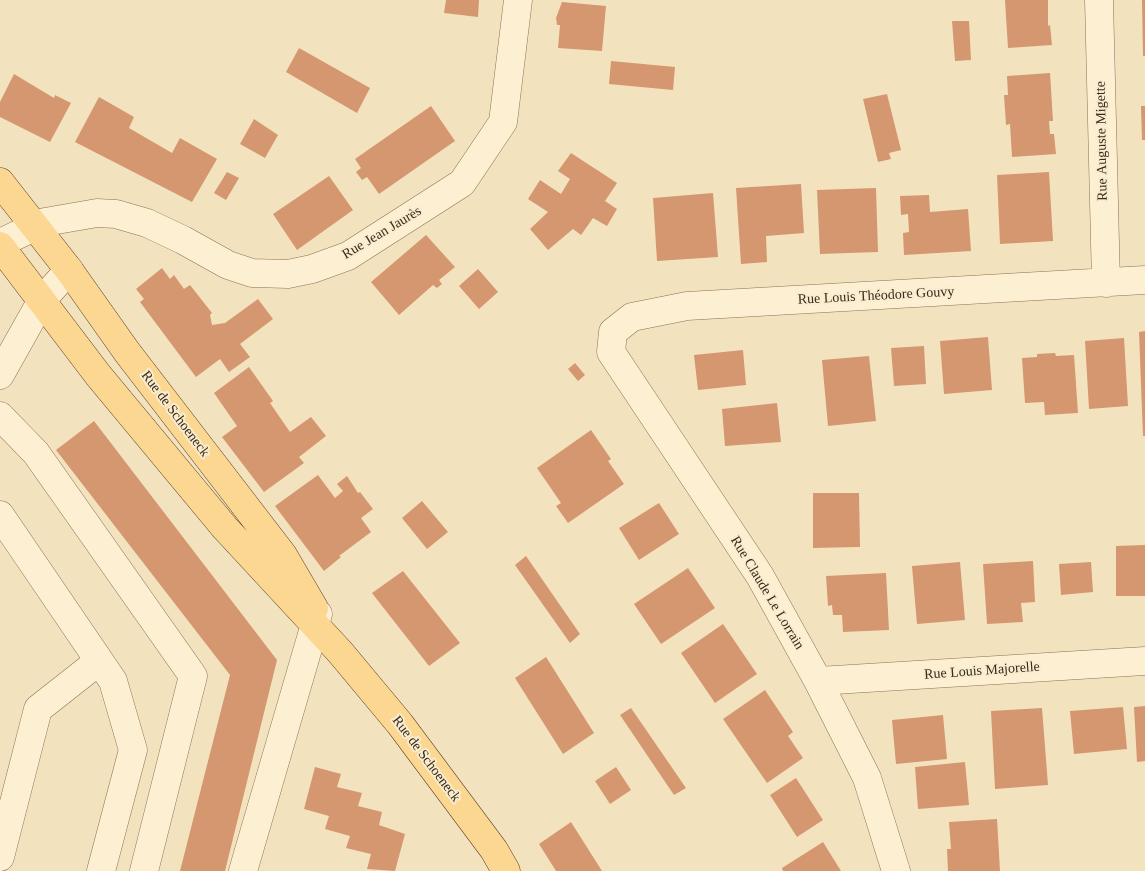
<!DOCTYPE html>
<meta charset="utf-8">
<style>
body{margin:0}
canvas{display:block;background:#f3e2be}
</style>
<canvas width="1145" height="871"></canvas>
<script>
const c = document.querySelector('canvas').getContext('2d');
c.lineJoin = 'round';
function fill(path, color) { c.fillStyle = color; c.fill(path, 'evenodd'); }
const toPath = rows => new Path2D(rows.map(r => 'M' + r).join(''));
function stroke(path, color, width, dash) { c.strokeStyle = color; c.lineWidth = width; c.lineCap = dash ? 'butt' : 'round'; c.setLineDash(dash || []); c.stroke(path); }
function drawText(font, color, halo, rows, align = 'center') {
  c.font = font + ' "Times New Roman",serif'; c.lineWidth = 4; c.setLineDash([]); c.textBaseline = 'middle'; c.strokeStyle = halo; c.fillStyle = color; for (const [text, x, y, turn = 0] of rows) {
    c.save(); c.translate(x, y); c.rotate((+turn || 0) * Math.PI / 180); c.textAlign = isNaN(turn) ? turn : align; if (halo) c.strokeText(text, 0, 0); c.fillText(text, 0, 0); c.restore();
  }
}
fill(toPath([
 [446,0,479,0,478,17,444,13],
 [1005,0,1048,0,1048,26,1050,25,1052,45,1008,48],
 [1142,0,1145,0,1145,56,1143,56],
 [562,2,606,6,602,51,558,48,560,25,557,25,556,18],
 [952,21,969,21,971,60,955,61],
 [299,48,370,88,357,113,286,72],
 [611,61,675,67,673,90,609,84],
 [1050,73,1053,121,1049,121,1050,134,1054,134,1056,154,1012,157,1010,124,1006,125,1004,95,1008,95,1007,76],
 [14,74,54,98,55,95,71,103,50,142,0,117,0,102],
 [887,94,901,150,889,153,891,159,878,162,863,99],
 [99,97,134,117,129,128,172,153,180,138,217,159,192,202,75,142],
 [431,106,455,141,379,194,367,177,362,180,356,172,361,168,355,159],
 [1141,106,1145,106,1145,140,1142,140],
 [254,119,278,135,265,158,240,144],
 [571,153,617,183,605,201,617,209,607,226,593,218,581,235,573,229,548,250,530,229,548,212,528,199,540,180,561,194,570,179,558,171],
 [227,172,239,178,226,200,214,193],
 [1049,172,1053,241,1000,244,997,175],
 [329,176,353,210,297,250,273,214],
 [801,184,804,233,766,236,767,262,741,264,736,188],
 [876,188,878,252,820,254,817,190],
 [713,193,718,257,657,261,653,198],
 [929,195,930,212,968,209,971,251,904,255,903,233,909,232,908,214,901,215,900,196],
 [426,235,455,267,439,280,442,284,437,288,433,285,399,315,371,282],
 [162,268,170,279,174,275,184,289,190,285,212,313,210,315,212,325,225,323,258,299,273,319,240,344,250,357,229,372,220,359,196,377,140,302,144,299,136,289],
 [478,269,498,292,479,309,459,286],
 [1145,331,1145,436,1143,436,1139,332],
 [988,337,992,390,944,394,940,341],
 [1124,338,1128,406,1089,409,1085,341],
 [924,346,926,384,894,386,891,348],
 [743,350,746,385,698,390,694,355],
 [1055,353,1056,356,1074,355,1078,413,1045,415,1044,402,1025,403,1022,358,1037,357,1037,354],
 [869,356,876,421,828,426,822,360],
 [575,363,585,375,578,381,568,369],
 [249,367,273,401,270,403,290,432,311,417,326,436,299,457,304,463,264,492,222,437,237,426,214,393],
 [777,403,781,442,725,446,722,409],
 [94,421,277,660,225,871,180,871,230,675,56,450],
 [591,430,611,459,608,461,624,484,568,523,556,506,561,503,537,468],
 [318,475,335,498,343,491,337,484,347,476,358,493,360,492,373,509,361,518,371,532,339,556,341,557,324,571,275,506],
 [813,493,859,493,860,547,813,548],
 [422,501,448,532,427,549,402,518],
 [659,503,679,534,639,560,619,528],
 [1145,545,1145,596,1116,596,1116,546],
 [526,556,580,634,570,643,515,565],
 [1033,561,1035,602,1021,603,1023,622,987,624,983,564],
 [960,562,965,620,917,624,912,566],
 [1091,562,1093,592,1061,595,1059,564],
 [688,568,715,608,661,644,634,604],
 [403,571,460,643,429,666,372,593],
 [886,573,889,630,843,632,842,615,833,615,832,605,828,606,826,576],
 [723,624,757,674,715,703,681,653],
 [546,657,594,733,563,754,515,678],
 [765,690,793,732,788,736,803,758,767,783,723,719],
 [1145,706,1145,761,1137,762,1134,707],
 [1123,707,1127,749,1074,754,1070,711],
 [631,708,686,788,674,795,620,715],
 [1042,708,1048,785,995,789,991,711],
 [943,715,947,759,896,764,892,720],
 [965,762,969,805,918,809,915,767],
 [315,767,341,774,337,787,362,793,358,806,382,812,379,825,405,834,395,871,367,869,371,854,346,848,350,836,325,829,329,816,304,809],
 [616,767,631,790,610,804,595,781],
 [796,778,823,820,797,837,770,795],
 [997,819,1000,871,948,871,947,849,951,849,949,822],
 [571,822,602,871,556,871,539,844],
 [823,842,841,871,783,871,782,868]
]), '#d59770');
const minor = toPath([
 [1099,0,1106,283],
 [0,243,45,222,97,213,116,214,147,223,183,240,228,265,252,273,288,274,312,269,348,256,462,183,503,122,518,0],
 [0,375,42,300,69,270],
 [0,416,36,453,193,676,144,871],
 [0,515,113,681,133,750,101,871],
 [818,681,1145,661],
 [0,857,38,709,99,661],
 [243,871,318,614],
 [896,871,867,778,818,681,760,576,611,352,613,332,632,317,687,306,1145,280]
]);
const major = toPath([
 [0,182,69,270,127,352,283,555,314,608],
 [0,246,98,375,225,528,340,652,400,724,494,850,506,871]
]);
stroke(minor, '#8d7155', 29);
stroke(major, '#5a3f2a', 29);
stroke(minor, '#fdefd2', 28);
stroke(major, '#fbd791', 28);
drawText('14px', '#3b2a1b', '#f9eccf', [
 ["Rue Auguste Migette",1102,141,-91],
 ["Rue Jean Jaurès",382,233,-31],
 ["Rue Louis Théodore Gouvy",876,296,-3],
 ["Rue de Schoeneck",175,414,53],
 ["Rue Claude Le Lorrain",767,593,59],
 ["Rue Louis Majorelle",982,671,-4],
 ["Rue de Schoeneck",426,759,53]
]);
</script>
